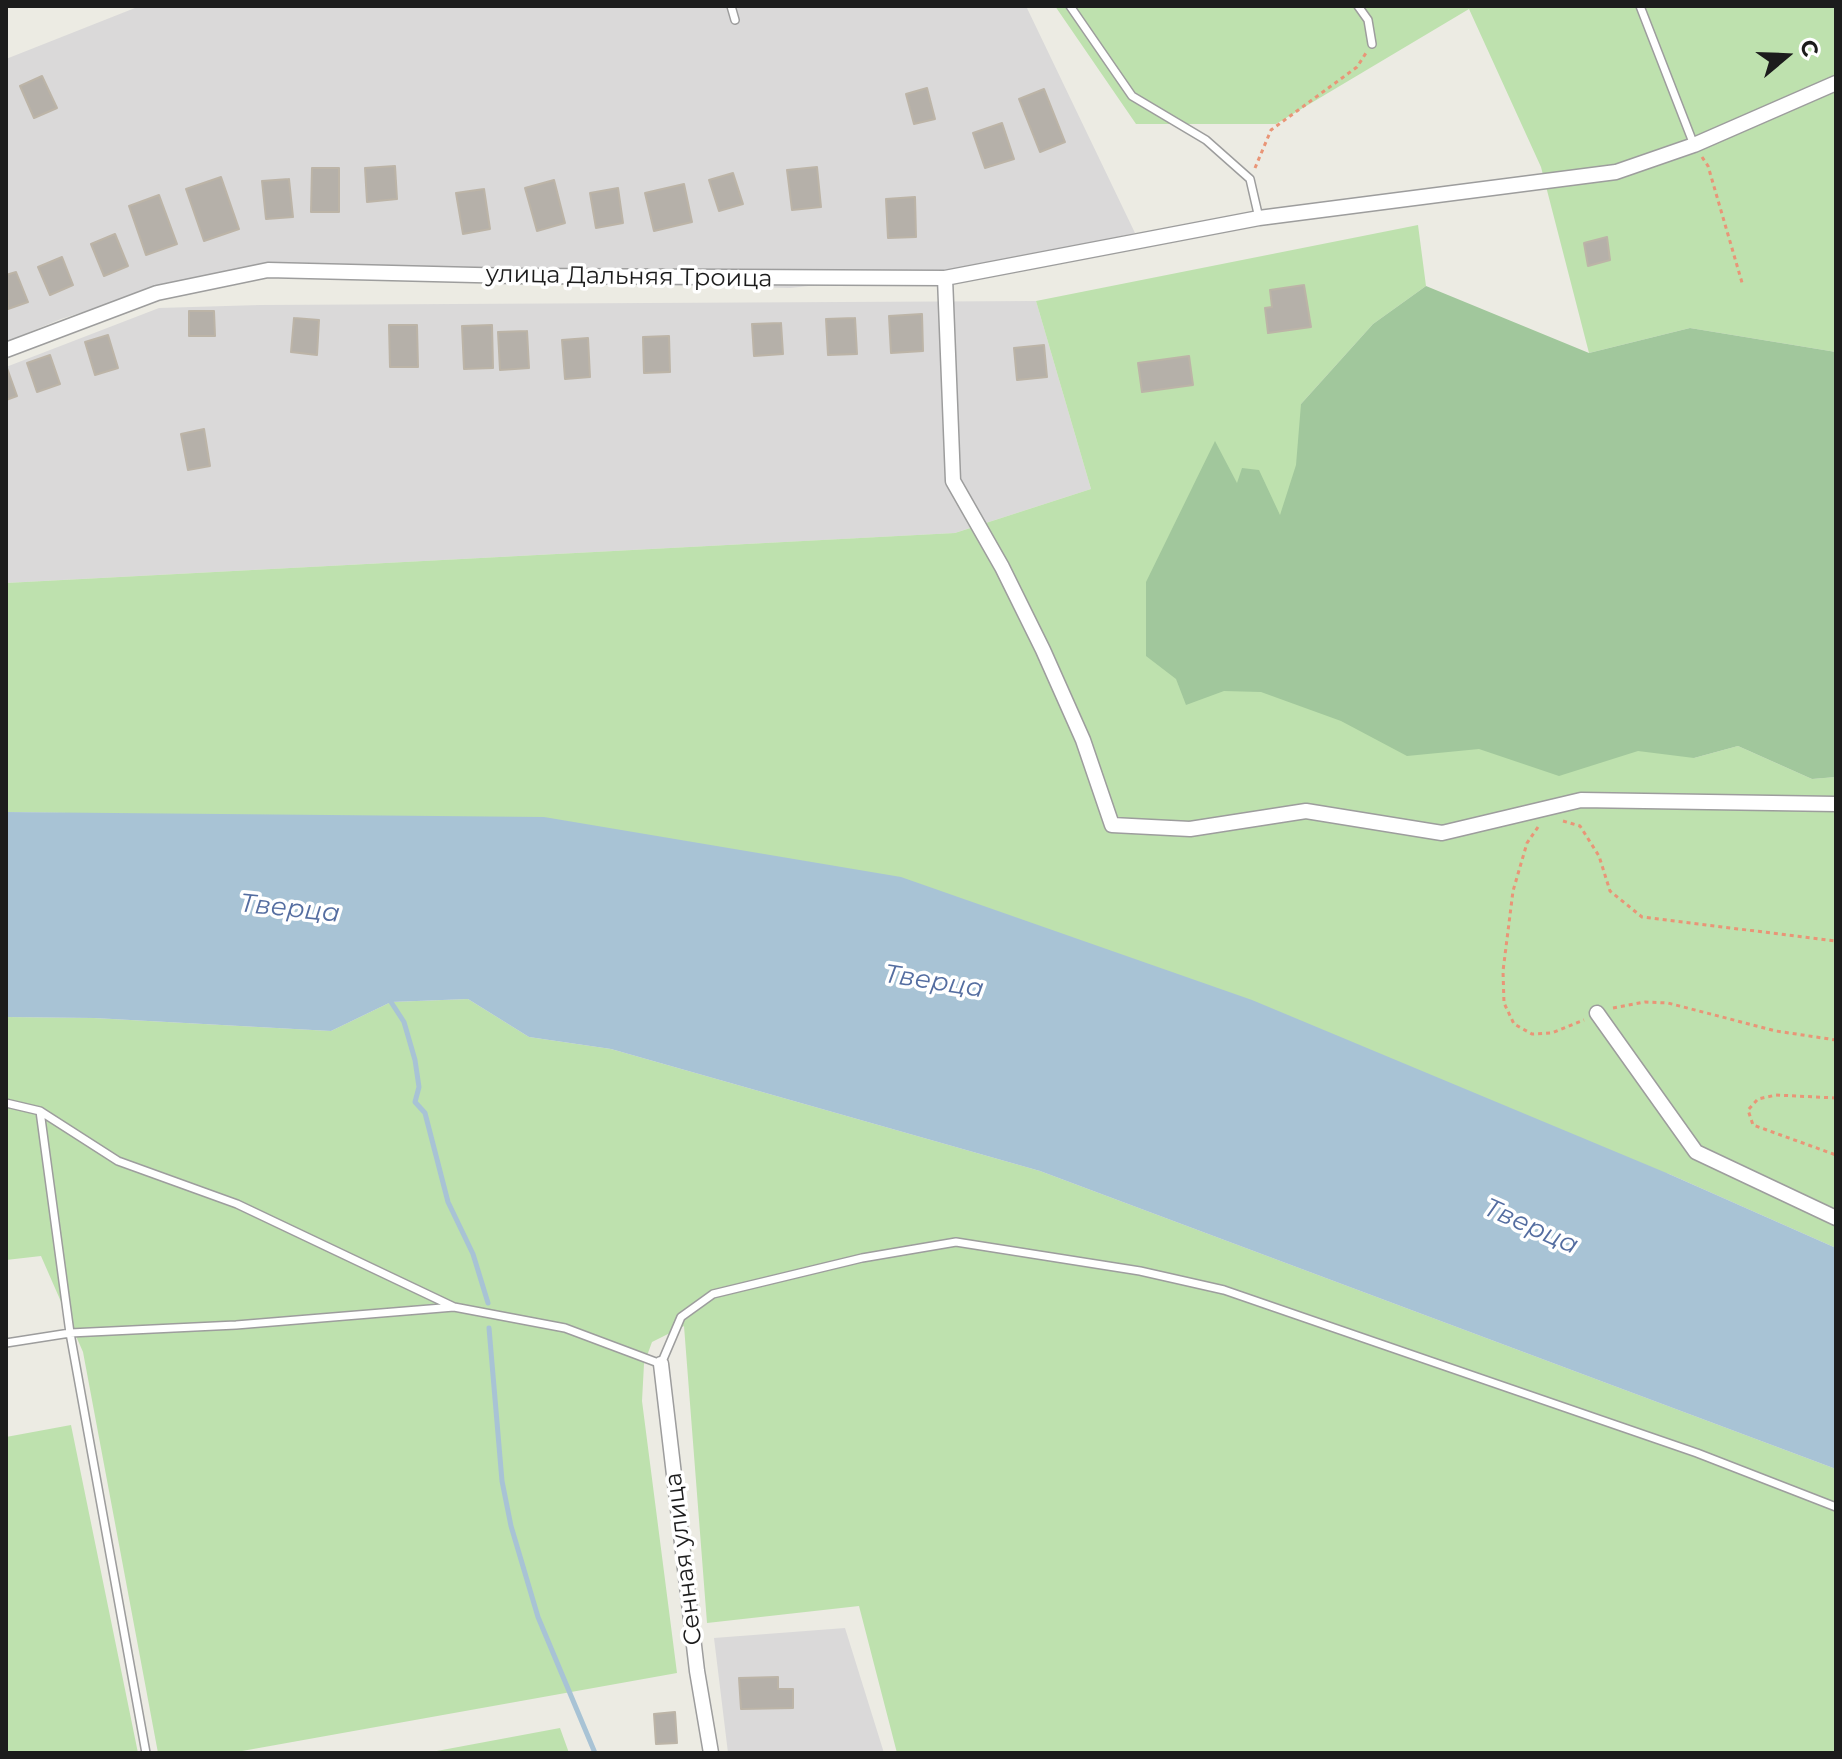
<!DOCTYPE html>
<meta charset="utf-8">
<style>
body{margin:0}
#map{position:relative;width:1842px;height:1759px;overflow:hidden;background:#ecebe3;font-family:Montserrat,sans-serif}
canvas{display:block}
.frame{position:absolute;inset:0;border:8px solid #1c1c1c;pointer-events:none}
.north{position:absolute;left:1746px;top:16px;width:80px;height:80px;-webkit-text-stroke:6px #fff;paint-order:stroke;rotate:71deg;font-size:22px;font-weight:700;line-height:32px;text-align:center;color:#1c1c1c}
.north::after{content:'';display:block;margin:auto;width:28px;height:36px;background:#1c1c1c;clip-path:polygon(50% 0,100% 100%,50% 72%,0 100%)}
</style>
<div id="map">
<canvas width="1842" height="1759"></canvas>
<div class="frame"></div>
<div class="north">С</div>
</div>
<script>
const c = document.querySelector('canvas').getContext('2d');
c.lineJoin = 'round';
function fill(path, color) { c.fillStyle = color; c.fill(path, 'evenodd'); }
const toPath = rows => new Path2D(rows.map(r => 'M' + r).join(''));
function stroke(path, color, width, dash) { c.strokeStyle = color; c.lineWidth = width; c.lineCap = dash ? 'butt' : 'round'; c.setLineDash(dash || []); c.stroke(path); }
function drawText(font, color, halo, rows, align = 'center') {
  c.font = font + ' Montserrat,sans-serif'; c.lineWidth = 7; c.setLineDash([]); c.textBaseline = 'middle'; c.strokeStyle = halo; c.fillStyle = color; for (const [text, x, y, turn = 0] of rows) {
    c.save(); c.translate(x, y); c.rotate((+turn || 0) * Math.PI / 180); c.textAlign = isNaN(turn) ? turn : align; if (halo) c.strokeText(text, 0, 0); c.fillText(text, 0, 0); c.restore();
  }
}
fill(toPath([
 [140,6,1026,6,1135,233,945,278,890,277,790,288,269,277,156,289,61,319,6,342,6,59],
 [1036,301,1091,489,955,533,6,583,6,367,159,308,260,305],
 [845,1628,884,1753,728,1753,714,1638]
]), '#dad9d9');
fill(toPath([
 [1055,6,1836,6,1836,352,1690,328,1589,353,1541,167,1469,9,1276,124,1136,124],
 [1418,225,1426,286,1373,324,1301,404,1694,758,1738,746,1812,779,1836,777,1836,1248,1669,1174,128,814,6,812,6,583,955,533,1091,489,1036,301],
 [468,999,529,1037,611,1049,1040,1171,1836,1469,1836,1753,897,1753,859,1606,707,1623,684,1326,652,1342,644,1364,642,1401,677,1673,231,1753,158,1753,83,1352,41,1256,6,1260,6,1017,94,1018,331,1031,391,1002],
 [71,1425,138,1753,6,1753,6,1437],
 [560,1728,569,1753,426,1753]
]), '#bee1ae');
fill(toPath([
 [1426,286,1589,353,1690,328,1836,352,1836,777,1812,779,1738,746,1694,758,1638,751,1559,776,1479,749,1407,756,1341,721,1261,692,1224,691,1186,705,1176,679,1146,656,1146,582,1215,441,1237,483,1242,468,1259,470,1280,515,1296,465,1301,404,1373,324]
]), '#a1c79c');
fill(toPath([
 [6,812,544,817,901,877,1252,1000,1669,1174,1836,1248,1836,1469,1040,1171,611,1049,529,1037,468,999,391,1002,331,1031,94,1018,6,1017]
]), '#a8c3d5');
stroke(toPath([
 [391,1002,404,1022,415,1060,419,1087,415,1102,425,1113,448,1202,473,1254,488,1303],
 [489,1328,502,1481,511,1526,538,1617,595,1753]
]), '#a8c3d5', 5);
const building = toPath([
 [42,76,57,108,34,118,20,86,42,76],
 [927,88,935,119,914,124,906,94,927,88],
 [1044,89,1065,142,1040,152,1019,99,1044,89],
 [1002,123,1014,159,985,168,973,133,1002,123],
 [395,166,397,199,367,202,365,168,395,166],
 [817,167,821,207,792,210,787,170,817,167],
 [312,168,339,168,339,212,311,212,312,168],
 [733,173,743,204,719,211,709,180,733,173],
 [221,177,239,229,204,241,186,189,221,177],
 [289,179,293,217,266,219,262,181,289,179],
 [554,180,565,223,537,231,525,188,554,180],
 [684,184,692,222,654,231,645,193,684,184],
 [618,188,623,223,596,228,590,193,618,188],
 [484,189,490,229,463,234,456,193,484,189],
 [159,195,177,244,146,255,129,206,159,195],
 [915,197,916,237,888,238,886,199,915,197],
 [115,234,128,266,104,276,91,244,115,234],
 [1607,237,1610,260,1588,266,1584,243,1607,237],
 [62,257,73,285,50,295,38,267,62,257],
 [16,272,28,302,8,309,6,275,16,272],
 [1304,285,1311,327,1268,333,1265,308,1272,307,1270,290,1304,285],
 [189,311,214,311,215,336,189,336,189,311],
 [922,314,923,351,891,353,889,316,922,314],
 [294,318,319,320,317,355,291,352,294,318],
 [855,318,857,354,828,355,826,319,855,318],
 [781,323,783,354,754,356,752,324,781,323],
 [389,325,417,325,418,367,390,367,389,325],
 [492,325,493,368,464,369,462,326,492,325],
 [527,331,529,368,500,370,498,332,527,331],
 [108,335,118,368,95,375,85,342,108,335],
 [669,336,670,372,644,373,643,337,669,336],
 [588,338,590,377,565,379,562,340,588,338],
 [1044,345,1047,377,1017,380,1014,348,1044,345],
 [50,355,60,384,37,392,27,363,50,355],
 [1189,356,1193,385,1142,392,1138,363,1189,356],
 [7,368,17,396,6,400,6,369,7,368],
 [204,429,210,466,188,470,181,434,204,429],
 [778,1677,778,1689,793,1689,793,1708,741,1709,739,1678,778,1677],
 [675,1712,677,1743,656,1744,654,1714,675,1712]
]);
fill(building, '#b5b0a9');
stroke(building, '#bcb4a7', 2);
const service = toPath([
 [731,6,735,20],
 [1070,6,1132,96,1206,140,1250,179,1259,218],
 [1358,6,1368,20,1372,44],
 [1640,6,1694,145],
 [6,1103,40,1111,118,1161,237,1204,454,1307,565,1328,661,1364,681,1317,713,1294,862,1258,956,1242,1140,1271,1224,1290,1697,1453,1836,1507],
 [40,1111,70,1333,146,1753],
 [6,1343,70,1333,236,1325,454,1307]
]);
const minor = toPath([
 [945,278,953,481,1002,567,1043,650,1083,740,1112,825,1190,829,1306,811,1442,833,1581,800,1836,804],
 [6,350,157,293,268,270,516,276,945,278,1259,218,1616,172,1694,145,1836,83],
 [1597,1013,1696,1152,1836,1218],
 [661,1364,697,1671,711,1753]
]);
stroke(service, '#9d9d9d', 10);
stroke(minor, '#9d9d9d', 17);
stroke(toPath([
 [1702,157,1708,166,1743,286],
 [1255,168,1271,130,1357,67,1366,53],
 [1563,821,1580,826,1599,856,1610,891,1642,917,1836,941],
 [1538,827,1527,843,1513,891,1503,971,1504,1003,1514,1024,1532,1034,1552,1033,1584,1020],
 [1613,1008,1645,1002,1668,1003,1776,1031,1836,1040],
 [1836,1098,1776,1095,1758,1099,1748,1110,1753,1125,1836,1155]
]), '#e99577', 3, [4, 4]);
stroke(service, '#fff', 7);
stroke(minor, '#fff', 14);
drawText('24px', '#1c1c1c', '#fff', [
 ["улица Дальняя Троица",629,277,1],
 ["Сенная улица",684,1559,-97]
]);
drawText('italic 26px', '#546da0', '#fff', [
 ["Тверца",290,909,6],
 ["Тверца",934,982,9],
 ["Тверца",1531,1227,24]
]);
</script>
